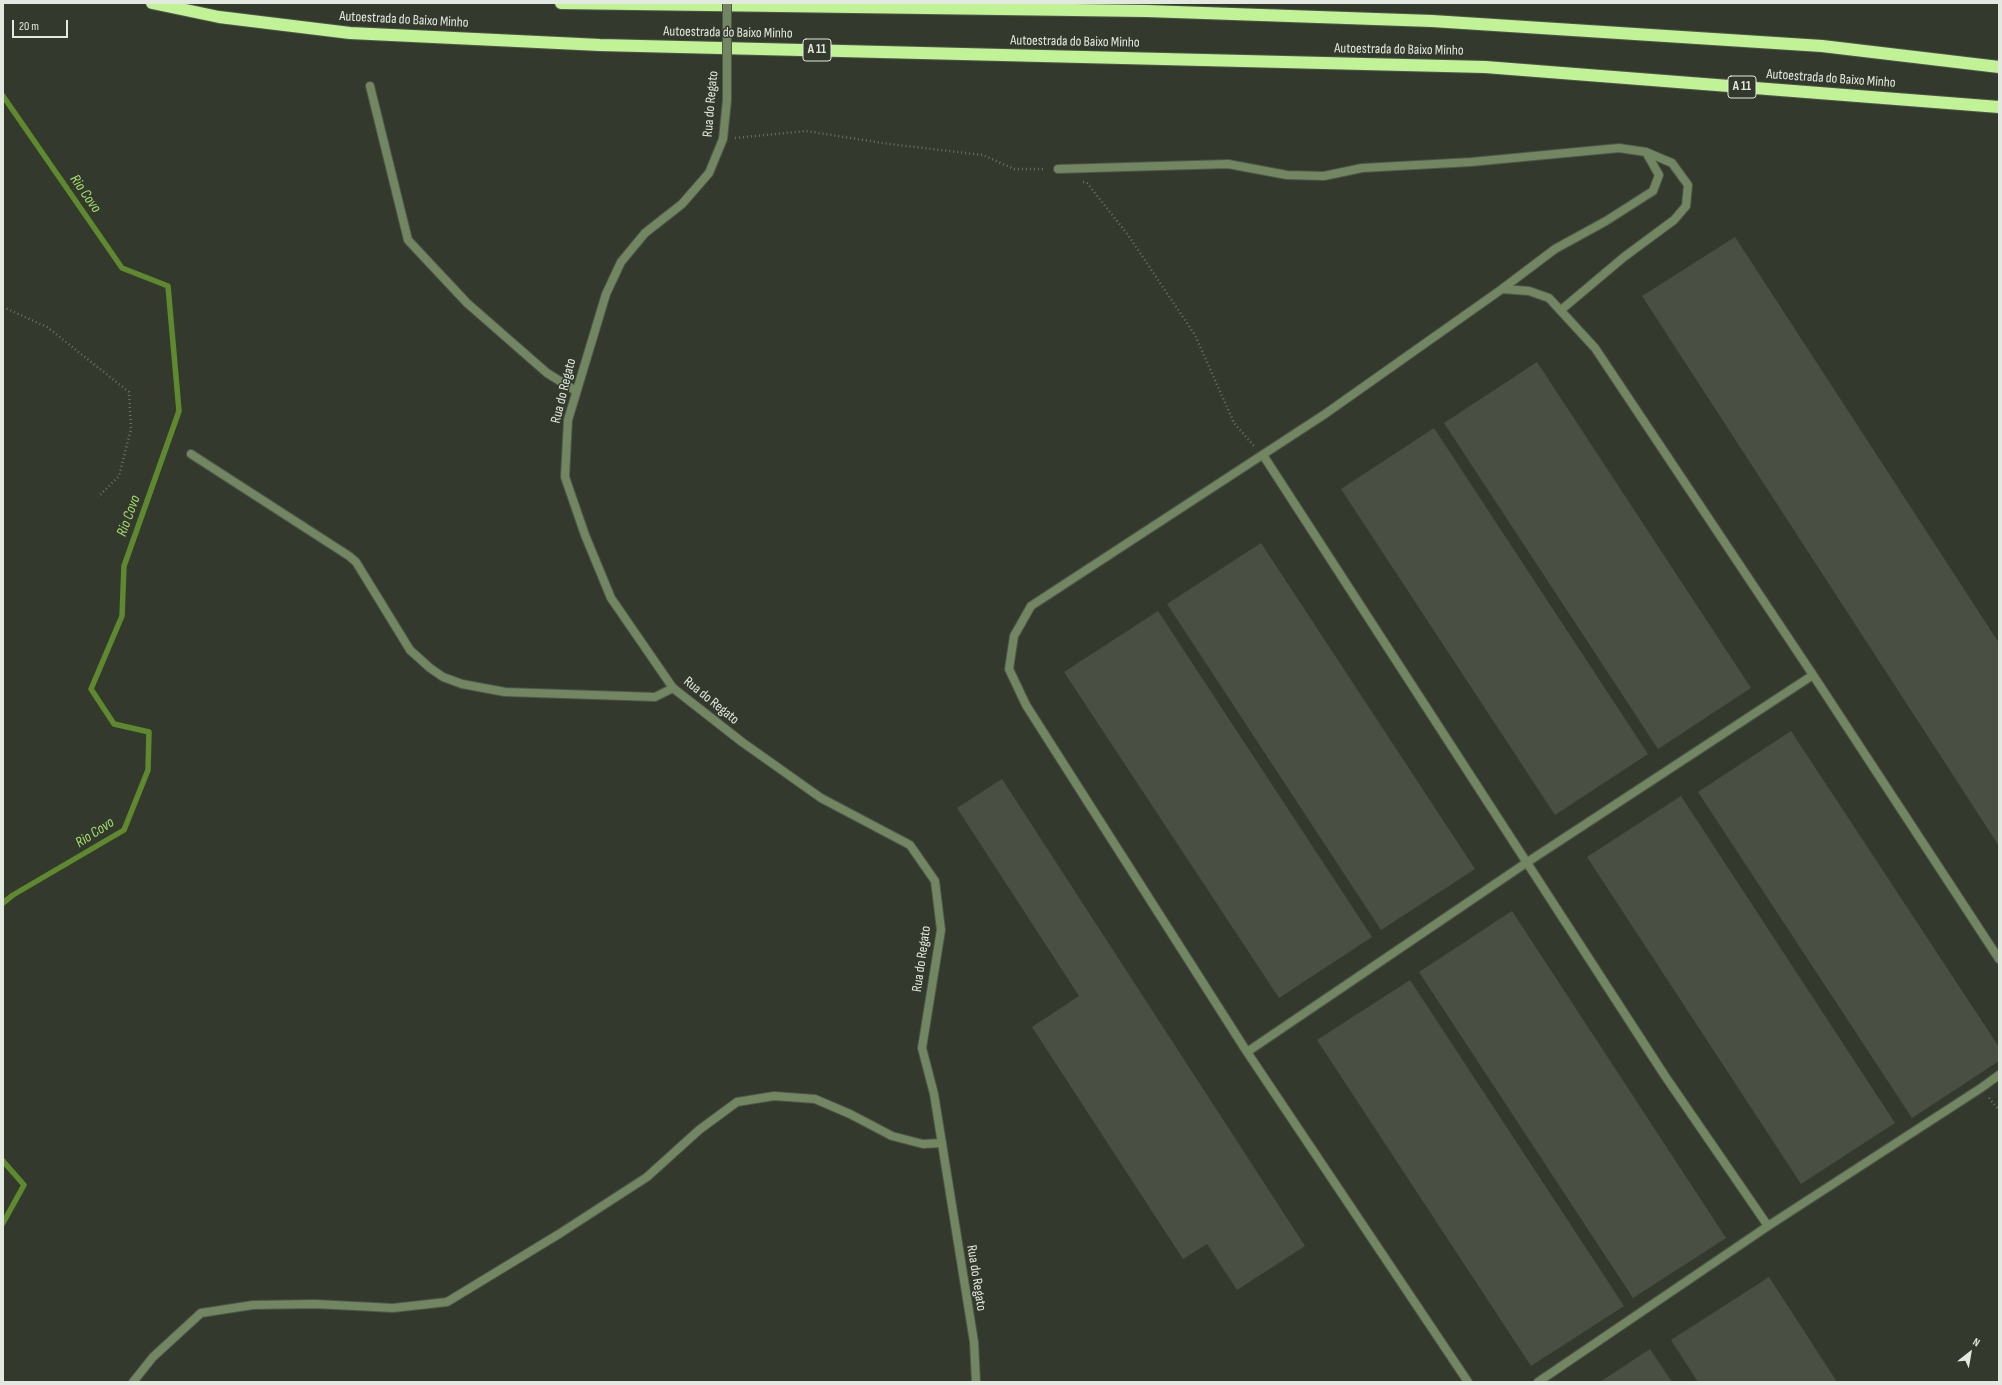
<!DOCTYPE html>
<style>
body{margin:0}
#map{position:relative;width:2002px;height:1385px;overflow:hidden;background:#333a2d;font-family:"Sofia Sans Condensed",sans-serif}
canvas{display:block}
.frame{position:absolute;inset:0;border:4px solid #e3e8e0;pointer-events:none}
.north{position:absolute;left:1950px;top:1333px;width:40px;height:40px;-webkit-text-stroke:3px #333a2d;paint-order:stroke;rotate:31deg;font-size:11px;font-weight:700;line-height:16px;text-align:center;color:#e3e8e0}
.north::after{content:'';display:block;margin:auto;width:14px;height:18px;background:#e3e8e0;clip-path:polygon(50% 0,100% 100%,50% 72%,0 100%)}
.scale{position:absolute;left:12px;top:20px;width:56px;height:18px;box-sizing:border-box;border:2px solid #e3e8e0;border-top:0;padding-left:5px;font-size:12px;line-height:14px;white-space:nowrap;color:#e3e8e0;-webkit-text-stroke:3px #333a2d;paint-order:stroke}
</style>
<div id="map">
<canvas width="2002" height="1385"></canvas>
<div class="frame"></div>
<div class="north">N</div>
<div class="scale">20 m</div>
</div>
<script>
const c = document.querySelector('canvas').getContext('2d');
c.lineJoin = 'round';
const toPath = rows => new Path2D(rows.map(r => 'M' + r).join(''));
function stroke(path, color, width, dash) { c.strokeStyle = color; c.lineWidth = width; c.lineCap = dash ? 'butt' : 'round'; c.setLineDash(dash || []); c.stroke(path); }
function fill(path, color) { c.fillStyle = color; c.fill(path, 'evenodd'); }
function drawText(font, color, halo, rows, align = 'center') {
  c.font = font + ' "Sofia Sans Condensed",sans-serif'; c.lineWidth = 3; c.setLineDash([]); c.textBaseline = 'middle'; c.strokeStyle = halo; c.fillStyle = color; for (const [text, x, y, turn = 0] of rows) {
    c.save(); c.translate(x, y); c.rotate((+turn || 0) * Math.PI / 180); c.textAlign = isNaN(turn) ? turn : align; if (halo) c.strokeText(text, 0, 0); c.fillText(text, 0, 0); c.restore();
  }
}
stroke(toPath([
 [3,96,122,268,168,286,179,411,124,566,122,616,91,689,114,724,149,732,148,770,124,830,13,895,3,903],
 [3,1161,24,1185,3,1223]
]), '#5f892f', 5.5);
fill(toPath([
 [1735,237,1999,643,1999,846,1642,296],
 [1537,362,1751,688,1658,749,1444,423],
 [1434,428,1648,754,1555,815,1341,489],
 [1261,543,1475,869,1381,930,1167,604],
 [1158,611,1372,937,1279,998,1064,672],
 [1791,731,1999,1047,1999,1061,1912,1118,1698,792],
 [1002,779,1305,1246,1237,1290,1207,1244,1183,1259,1032,1027,1079,996,957,808],
 [1681,796,1895,1123,1801,1184,1587,857],
 [1512,911,1726,1238,1633,1298,1419,972],
 [1410,980,1624,1306,1531,1366,1317,1040],
 [1769,1277,1837,1382,1698,1382,1671,1340],
 [1650,1349,1672,1382,1600,1382]
]), '#495043');
const service = toPath([
 [1058,169,1228,164,1287,175,1324,176,1362,168,1471,162,1619,148,1646,152,1672,163,1688,185,1686,206,1674,220,1624,257,1561,310],
 [1502,289,1555,249,1606,221,1653,191,1659,175,1646,152],
 [1263,455,1665,1076,1768,1226],
 [1247,1052,1526,863,1813,675],
 [1468,1382,1247,1052,1026,705,1009,669,1014,636,1031,606,1325,414,1502,289,1529,291,1549,298,1595,348,1813,675,1999,959],
 [1538,1382,1768,1226,1981,1088,1999,1075]
]);
const minor = toPath([
 [370,86,408,240,467,303,547,373,576,391],
 [191,454,349,556,356,562,410,650,430,668,443,677,462,684,505,692,655,697,673,688],
 [133,1382,153,1357,201,1313,253,1305,315,1304,393,1308,447,1302,559,1234,647,1177,699,1130,737,1102,774,1096,815,1099,850,1114,892,1136,923,1144,942,1143]
]);
const tertiary = toPath([
 [727,100,723,139,709,173,682,204,645,233,621,262,606,294,568,420,565,477,585,535,611,598,673,688,742,742,821,798,910,845,935,881,941,930,922,1048,934,1094,974,1342,976,1382]
]);
const motorway = toPath([
 [152,3,219,17,350,33,600,45,1485,67,1999,107],
 [561,3,1147,11,1432,21,1822,46,1999,67]
]);
stroke(service, '#4f564a', 10);
stroke(minor, '#4f564a', 10);
stroke(tertiary, '#4f564a', 10);
stroke(motorway, '#4f564a', 14);
stroke(toPath([
 [735,138,806,131,889,144,983,155,1014,169,1045,169],
 [1083,182,1087,183,1128,235,1195,335,1234,423,1254,446],
 [3,307,47,327,129,392,131,429,119,476,98,497],
 [1989,1098,1999,1110]
]), '#6a7165', 2.5, [1, 3]);
stroke(service, '#728661', 8);
stroke(minor, '#728661', 8);
stroke(tertiary, '#728661', 8);
stroke(motorway, '#c2f296', 12);
const tertiaryBridge = toPath([
 [727,3,727,100]
]);
stroke(tertiaryBridge, '#4f564a', 10, []);
stroke(tertiaryBridge, '#728661', 8);
for (const [x, y, w] of [
 [817,50,28],
 [1742,87,28]
]) { const box = new Path2D(); box.roundRect(x - w / 2, y - 11, w, 22, 3); c.fillStyle = '#333a2d'; c.fill(box); stroke(box, '#e3e8e0', 1); }
drawText('bold 13px', '#e3e8e0', null, [
 ["A 11",817,50],
 ["A 11",1742,87]
]);
drawText('14px', '#e3e8e0', '#333a2d', [
 ["Autoestrada do Baixo Minho",404,20,3],
 ["Autoestrada do Baixo Minho",728,33,1],
 ["Autoestrada do Baixo Minho",1075,42,1],
 ["Autoestrada do Baixo Minho",1399,50,1],
 ["Autoestrada do Baixo Minho",1831,79,4],
 ["Rua do Regato",711,104,-85],
 ["Rua do Regato",564,391,-76],
 ["Rua do Regato",711,701,39],
 ["Rua do Regato",922,959,-82],
 ["Rua do Regato",976,1278,81]
]);
drawText('italic 15px', '#a6df6b', '#333a2d', [
 ["Rio Covo",85,194,55],
 ["Rio Covo",129,516,-70],
 ["Rio Covo",95,833,-33]
]);
</script>
